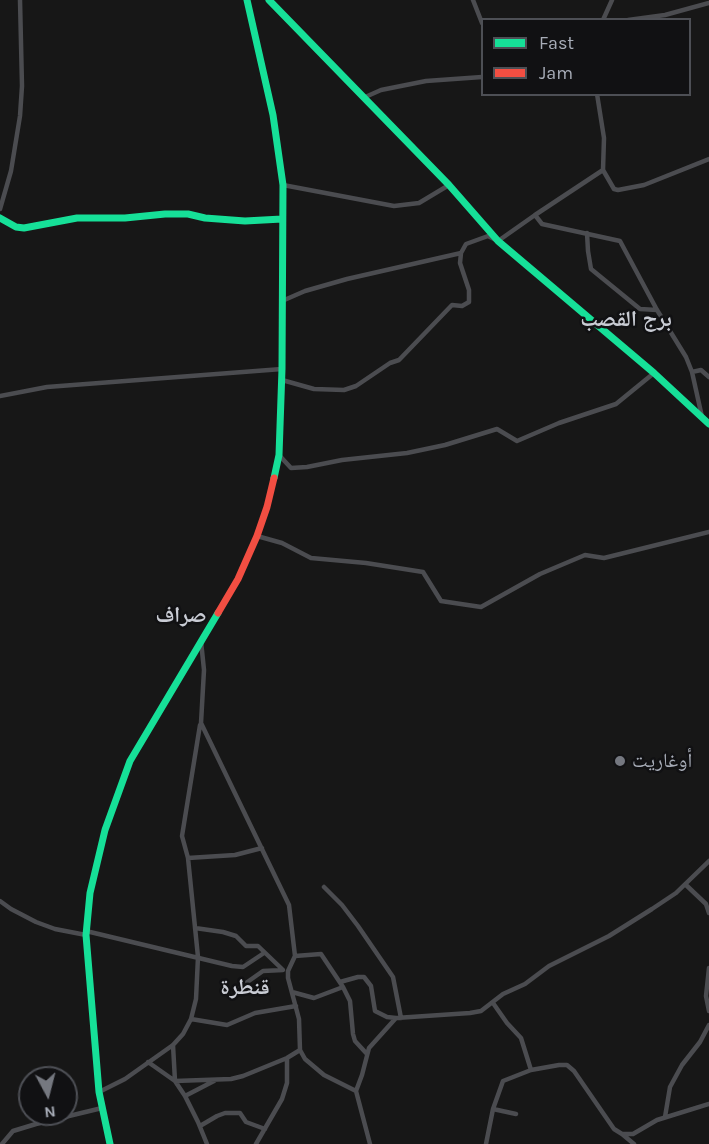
<!DOCTYPE html>
<meta charset="utf-8">
<style>
body{margin:0}
#map{position:relative;width:709px;height:1144px;overflow:hidden;background:#171717;font-family:Karla,sans-serif}
canvas{display:block}
.legend{position:absolute;left:481px;top:18px;width:210px;height:78px;box-sizing:border-box;background:#111113;border:2px solid #4d4f55;margin:0;padding:8px 10px;list-style:none;font-size:18px;color:#a8adb8}
.legend li{display:flex;align-items:center;gap:12px;height:30px}
.legend b{width:30px;border:2px solid #4d4f55}
.north{position:absolute;left:18px;top:1066px;width:60px;height:60px;box-sizing:border-box;background:#111113;border:2px solid #4d4f55;border-radius:50%;rotate:173deg;font-size:16px;font-weight:700;line-height:24px;text-align:center;color:#a8adb8}
.north::after{content:'';display:block;margin:auto;width:21px;height:27px;background:#757880;clip-path:polygon(50% 0,100% 100%,50% 72%,0 100%)}
</style>
<div id="map">
<canvas width="709" height="1144"></canvas>
<ul class="legend">
<li><b style="height:8px;background:#16e098"></b>Fast</li>
<li><b style="height:8px;background:#f24e42"></b>Jam</li>
</ul>
<div class="north">N</div>
</div>
<script>
const c = document.querySelector('canvas').getContext('2d');
c.lineJoin = 'round';
const toPath = rows => new Path2D(rows.map(r => 'M' + r).join(''));
function stroke(path, color, width, dash) { c.strokeStyle = color; c.lineWidth = width; c.lineCap = dash ? 'butt' : 'round'; c.setLineDash(dash || []); c.stroke(path); }
function drawText(font, color, halo, rows, align = 'center') {
  c.font = font + ' Karla,"Noto Naskh Arabic",sans-serif'; c.lineWidth = 5; c.setLineDash([]); c.textBaseline = 'middle'; c.strokeStyle = halo; c.fillStyle = color; for (const [text, x, y, turn = 0] of rows) {
    c.save(); c.translate(x, y); c.rotate((+turn || 0) * Math.PI / 180); c.textAlign = isNaN(turn) ? turn : align; if (halo) c.strokeText(text, 0, 0); c.fillText(text, 0, 0); c.restore();
  }
}
stroke(toPath([
 [473,0,482,23],
 [603,20,612,0],
 [628,20,665,15,709,3],
 [363,98,381,90,426,81,482,77],
 [603,170,614,189,618,190,644,185,709,159],
 [283,185,394,206,419,203,449,185],
 [0,209,11,171,20,116,22,86,20,0],
 [535,215,603,170,604,138,597,94],
 [587,233,588,251,591,269,640,309,657,310],
 [282,301,305,291,347,279,461,253,466,244,488,236,498,241,535,215,542,224,620,241,657,310,686,357,692,372,702,417],
 [692,372,701,370,709,377],
 [282,380,314,389,344,390,356,386,390,363,399,360,452,305,462,306,469,302,469,290,460,263,461,253],
 [0,396,47,387,282,369],
 [279,455,291,468,307,467,342,460,407,453,445,445,497,429,517,441,559,423,616,404,654,373],
 [257,536,282,543,311,558,366,563,423,572,441,601,481,607,540,574,585,555,604,558,709,532],
 [201,641,204,670,201,723,289,905,295,956,288,971,288,978,299,1019,300,1050,305,1059,324,1075,356,1091,370,1144],
 [188,858,235,855,262,848],
 [686,885,706,904,709,913],
 [324,887,342,905,358,926,393,977,401,1018],
 [0,901,11,909,36,922,55,929,86,935],
 [195,928,223,932,236,936,246,946,258,946,282,969],
 [86,931,232,966,243,967,264,953],
 [295,956,321,954,343,987,350,1001,353,1034,355,1041,367,1054],
 [709,968,706,996,709,1011],
 [340,982,358,977,364,977,371,986,375,1011,387,1017,396,1018],
 [236,990,263,971,283,970],
 [292,992,314,998,343,987],
 [493,1003,507,1023,521,1038,531,1070,559,1065,567,1065,574,1071,614,1129,622,1134,633,1134,657,1120,709,1104],
 [191,1019,227,1025,255,1013,296,1006],
 [173,1045,175,1081,185,1096,198,1122,207,1144],
 [148,1062,175,1081,231,1079,243,1076,287,1058,300,1050],
 [356,1091,362,1075,369,1048,396,1018,470,1013,481,1011,503,994,525,984,549,966,609,936,652,909,676,893,709,861],
 [99,1092,125,1079,173,1045,183,1034,191,1019,196,999,198,957,188,858,182,836,200,725],
 [185,1096,214,1081],
 [493,1109,516,1114],
 [665,1117,670,1087,682,1065,700,1042,709,1025],
 [200,1126,217,1116,225,1113,240,1113,246,1122,265,1129],
 [622,1134,634,1144],
 [2,1144,13,1131,36,1124,102,1108],
 [256,1144,282,1099,287,1083,287,1058],
 [486,1144,493,1109,503,1081,531,1070]
]), '#4b4c50', 4.5);
stroke(toPath([
 [247,0,273,115,283,185,282,369,279,455,274,478],
 [269,0,449,185,498,241,654,373,709,424],
 [0,218,16,227,24,228,77,218,125,218,165,214,188,214,205,218,245,221,282,219],
 [110,1144,99,1092,86,935,90,893,105,830,130,761,218,613]
]), '#16e098', 7);
stroke(toPath([
 [218,613,238,579,257,536,267,507,274,478]
]), '#f24e42', 7);
for (const [x, y, r, color] of [
 [620,761,6,"#757880"]
]) { const dot = new Path2D(); dot.arc(x, y, r, 0, 2 * Math.PI); c.fillStyle = color; c.fill(dot); stroke(dot, '#111113', 2); }
drawText('20px', '#a8adb8', '#111113', [
 ["أوغاريت",632,761]
], 'left');
drawText('bold 22px', '#c9ccd4', '#111113', [
 ["برج القصب",626,320],
 ["صراف",181,616],
 ["قنطرة",245,988]
]);
</script>
